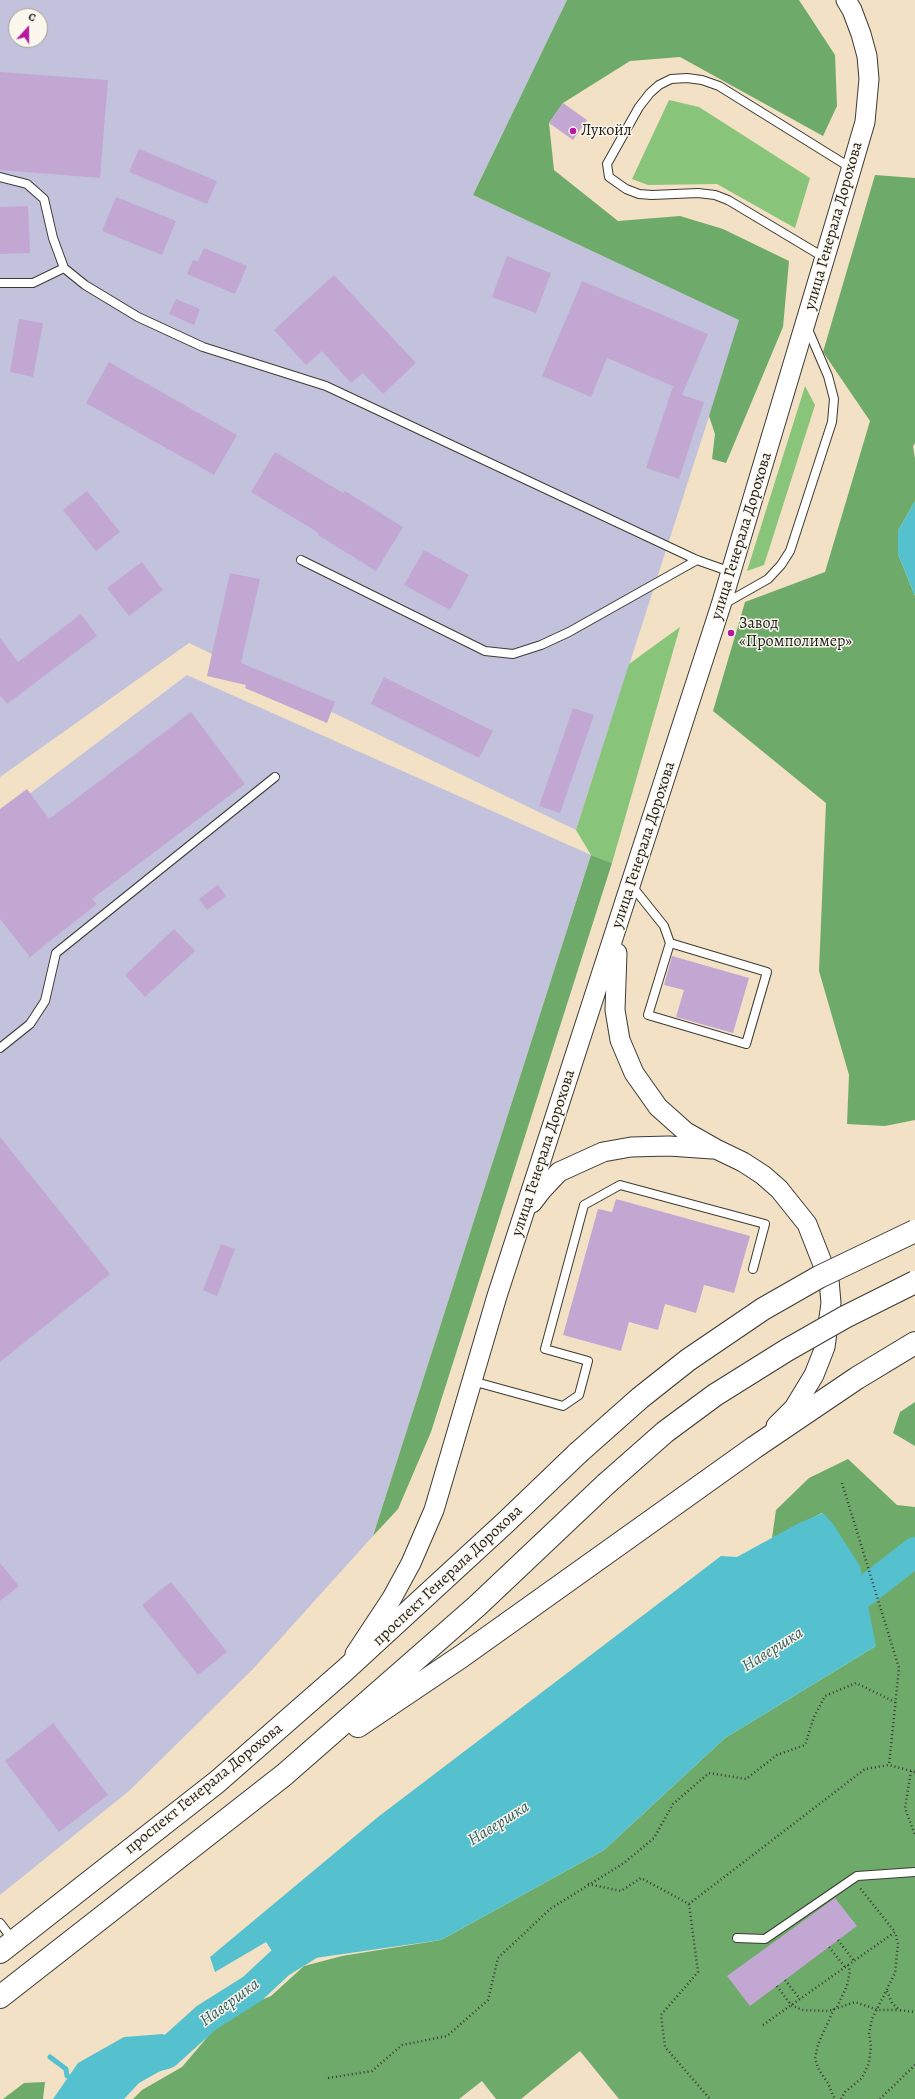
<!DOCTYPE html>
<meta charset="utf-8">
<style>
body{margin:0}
#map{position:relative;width:915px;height:2099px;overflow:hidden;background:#f2e1c4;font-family:Alegreya,serif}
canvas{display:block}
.north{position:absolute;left:8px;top:8px;width:40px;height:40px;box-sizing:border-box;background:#fbf7ec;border:1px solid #a29f99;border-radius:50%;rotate:21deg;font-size:11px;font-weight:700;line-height:16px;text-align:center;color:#1c1c1c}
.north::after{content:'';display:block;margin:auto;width:14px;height:18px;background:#b5179e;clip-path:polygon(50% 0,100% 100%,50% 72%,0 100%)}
</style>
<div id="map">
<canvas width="915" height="2099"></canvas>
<div class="north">С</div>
</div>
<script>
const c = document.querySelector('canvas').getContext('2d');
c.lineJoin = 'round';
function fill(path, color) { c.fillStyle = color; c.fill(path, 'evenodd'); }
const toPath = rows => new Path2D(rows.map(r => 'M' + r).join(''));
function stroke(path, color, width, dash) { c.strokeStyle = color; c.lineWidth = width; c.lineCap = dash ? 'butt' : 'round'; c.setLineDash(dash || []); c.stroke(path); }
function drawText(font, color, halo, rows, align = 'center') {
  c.font = font + ' Alegreya,serif'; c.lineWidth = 3; c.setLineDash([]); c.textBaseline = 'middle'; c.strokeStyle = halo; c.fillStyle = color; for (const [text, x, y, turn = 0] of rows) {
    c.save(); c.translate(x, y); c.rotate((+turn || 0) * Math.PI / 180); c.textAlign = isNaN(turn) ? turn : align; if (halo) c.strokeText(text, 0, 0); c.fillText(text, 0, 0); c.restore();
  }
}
fill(toPath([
 [0,0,567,0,473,195,740,320,576,830,189,643,0,777],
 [16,16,40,16,40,40,16,40],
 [187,675,591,855,373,1536,253,1669,129,1791,0,1895,0,816]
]), '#c2c2dc');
fill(toPath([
 [669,100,699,107,810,178,795,228,717,184,648,185,632,179],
 [805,386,815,405,764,565,747,571],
 [680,627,612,863,591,855,576,830,629,664]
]), '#88c479');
fill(toPath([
 [567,0,799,0,835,55,837,106,823,136,680,57,630,61,563,103,549,123,554,170,618,221,680,216,723,229,789,261,783,327,726,463,712,459,715,434,709,416,739,320,473,195],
 [875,175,915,178,915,443,913,446,915,459,915,501,898,531,898,554,915,596,915,1120,885,1126,847,1124,849,1075,819,971,826,803,713,711,745,602,825,572,870,421,823,352],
 [591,855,612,863,547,1067,431,1432,398,1509,373,1536],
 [915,1402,915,1446,893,1433,900,1412],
 [848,1459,897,1505,915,1507,915,2099,619,2099,580,2051,521,2099,496,2099,482,2081,459,2099,133,2099,142,2090,182,2067,227,2014,271,1996,304,1966,342,1956,441,1940,604,1850,725,1738,876,1646,822,1513,772,1538,776,1510,809,1478],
 [45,2082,43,2099,3,2099,24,2083]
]), '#6eaa69');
fill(toPath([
 [915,501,915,596,898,554,898,531],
 [823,1513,833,1524,860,1566,876,1646,725,1738,604,1850,441,1940,280,1963,266,1942,215,1972,210,1957,378,1817,721,1556,737,1557,799,1523],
 [163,2034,184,2046,171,2065,139,2083,124,2099,53,2099,78,2063,124,2037]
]), '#55c1cf');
stroke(toPath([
 [50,2057,66,2069,67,2076,74,2079]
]), '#55c1cf', 5);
stroke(toPath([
 [831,1613,865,1591,915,1552],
 [93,2099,95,2087,133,2063,166,2054,206,2018,252,1989,280,1963,314,1942]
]), '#55c1cf', 30);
fill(toPath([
 [0,72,108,80,100,178,0,170],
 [563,103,587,120,573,140,549,123],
 [139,149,217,181,207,204,129,172],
 [116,197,176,221,162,255,102,231],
 [28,206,30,253,0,254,0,207],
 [204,248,247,266,235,294,187,274,193,260,198,261],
 [507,256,551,273,536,313,492,297],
 [334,275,416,363,383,394,363,373,351,383,322,351,306,365,274,330],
 [582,281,708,334,682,395,704,402,679,479,646,468,673,386,607,358,591,397,542,376],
 [176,299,200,309,194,325,169,314],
 [19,319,43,323,33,377,10,372],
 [109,362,237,435,214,475,86,403],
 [275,452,343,493,345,491,403,527,376,571,318,535,319,533,251,492],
 [87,491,120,532,96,551,63,510],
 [424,550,469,575,450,610,404,585],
 [142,562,163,590,129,616,107,588],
 [230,573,260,579,241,663,335,702,327,723,245,688,246,685,207,676],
 [81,614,97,636,7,704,0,695,0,638,18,662],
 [384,677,493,731,479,758,371,704],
 [573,708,594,715,560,813,539,806],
 [191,712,245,784,92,899,97,904,30,957,0,919,0,809,27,789,49,819],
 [218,885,226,896,207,910,199,899],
 [174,929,195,951,145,997,125,975],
 [672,956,749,978,733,1033,676,1017,684,990,664,985],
 [0,1137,110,1274,0,1362],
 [616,1199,750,1236,734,1293,704,1285,696,1313,665,1304,658,1330,629,1322,621,1351,563,1335,598,1209,612,1212],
 [221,1244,235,1249,217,1296,203,1290],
 [0,1563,19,1586,0,1601],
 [171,1582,227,1652,198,1675,142,1605],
 [53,1723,108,1795,59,1832,5,1761],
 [835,1898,857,1926,750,2006,727,1976]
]), '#c3a7d3');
const service = toPath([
 [0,177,27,184,44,199,53,238,64,268,85,285,138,317,203,347,326,386,697,560,731,572],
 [825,258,728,200,715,195,698,193,652,195,639,194,626,189,609,177,607,164,639,107,650,93,659,85,671,79,687,78,702,80,719,86,851,168],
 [0,283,33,283,64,268],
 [301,560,485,651,513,654,541,645,569,632,697,560],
 [724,604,768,579,781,565,790,551,832,422,834,399,828,376,807,327],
 [632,886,664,926,670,943,648,1015,746,1044,767,972,670,943],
 [0,1048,30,1024,45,1001,56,953,275,777],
 [472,1381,563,1406,579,1395,588,1361,545,1349,584,1205,620,1185,765,1224,753,1269],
 [0,1923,13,1940],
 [737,1938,765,1939,857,1876,915,1872]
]);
const tertiary = toPath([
 [617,953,615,1010,620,1040,634,1073,658,1107,686,1132,716,1149,743,1162,763,1175,779,1189,807,1224,829,1280,831,1303,825,1347,814,1375,794,1408,776,1426],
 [532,1203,542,1190,559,1172,603,1152,631,1147,669,1146,712,1149],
 [355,1654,392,1598,411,1563,434,1510,497,1296,721,605,848,180,865,122,869,79,867,56,861,34,852,10,846,0]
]);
const secondary = toPath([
 [358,1726,462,1656,755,1447,857,1378,915,1343],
 [0,1952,217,1782,344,1671,506,1522,578,1453],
 [0,1997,284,1775,477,1606,606,1484]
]);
stroke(service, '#3c3a35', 10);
stroke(tertiary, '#3c3a35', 21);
stroke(secondary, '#3c3a35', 24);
stroke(toPath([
 [842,1483,899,1668,889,1765],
 [911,1771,905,1808,915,1835],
 [588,1884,621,1891,641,1878,689,1904,865,1769,889,1765,915,1772],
 [689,1904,698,1972,661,2015,665,2047,710,2099],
 [838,1940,854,1961],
 [829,1947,845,1967],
 [785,1980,800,1999],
 [777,1986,791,2005,802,2010,829,2011,855,2002,878,2010,899,2010],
 [887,1991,892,2003,899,2010,915,2012],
 [837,2007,847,1986,850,1971,848,1965],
 [834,2009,818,2044,815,2059,819,2070,828,2083,833,2096,836,2099],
 [763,2025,895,1932,860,1888],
 [328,2078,372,2071,402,2045,447,2036,488,2000,498,1958,550,1909,624,1863,654,1838,673,1804,709,1773,746,1779,777,1755,805,1745,814,1717,825,1696,856,1683,895,1702],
 [841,2099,845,2092,862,2078,869,2063,871,2046,869,2034,872,2019,895,1973,898,1944,895,1932],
 [880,2099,915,2065]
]), '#3c3a35', 2.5, [1, 3]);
stroke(service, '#fff', 8);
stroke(tertiary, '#fff', 19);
stroke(secondary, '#fff', 22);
const secondaryBridge = toPath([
 [578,1453,640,1398,688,1360,763,1309,819,1277,915,1231],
 [606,1484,665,1432,715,1395,787,1350,845,1317,915,1282]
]);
stroke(secondaryBridge, '#3c3a35', 24, []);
stroke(secondaryBridge, '#fff', 22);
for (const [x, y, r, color] of [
 [573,131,4,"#b5179e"],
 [731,633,4,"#b5179e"]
]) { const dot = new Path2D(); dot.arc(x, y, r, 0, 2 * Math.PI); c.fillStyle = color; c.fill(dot); stroke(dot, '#fbf7ec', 1.5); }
drawText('16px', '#1c1c1c', '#fbf7ec', [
 ["Лукойл",581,131],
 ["Завод",739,624],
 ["«Промполимер»",739,642]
], 'left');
drawText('16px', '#1c1c1c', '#fbf7ec', [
 ["улица Генерала Дорохова",834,226,-74],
 ["улица Генерала Дорохова",742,536,-73],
 ["улица Генерала Дорохова",644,845,-72],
 ["улица Генерала Дорохова",544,1153,-72],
 ["проспект Генерала Дорохова",448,1576,-43],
 ["проспект Генерала Дорохова",204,1789,-39]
]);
drawText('italic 17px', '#335e64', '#fbf7ec', [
 ["Навершка",773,1650,-32],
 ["Навершка",499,1824,-32],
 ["Навершка",230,2003,-36]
]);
</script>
